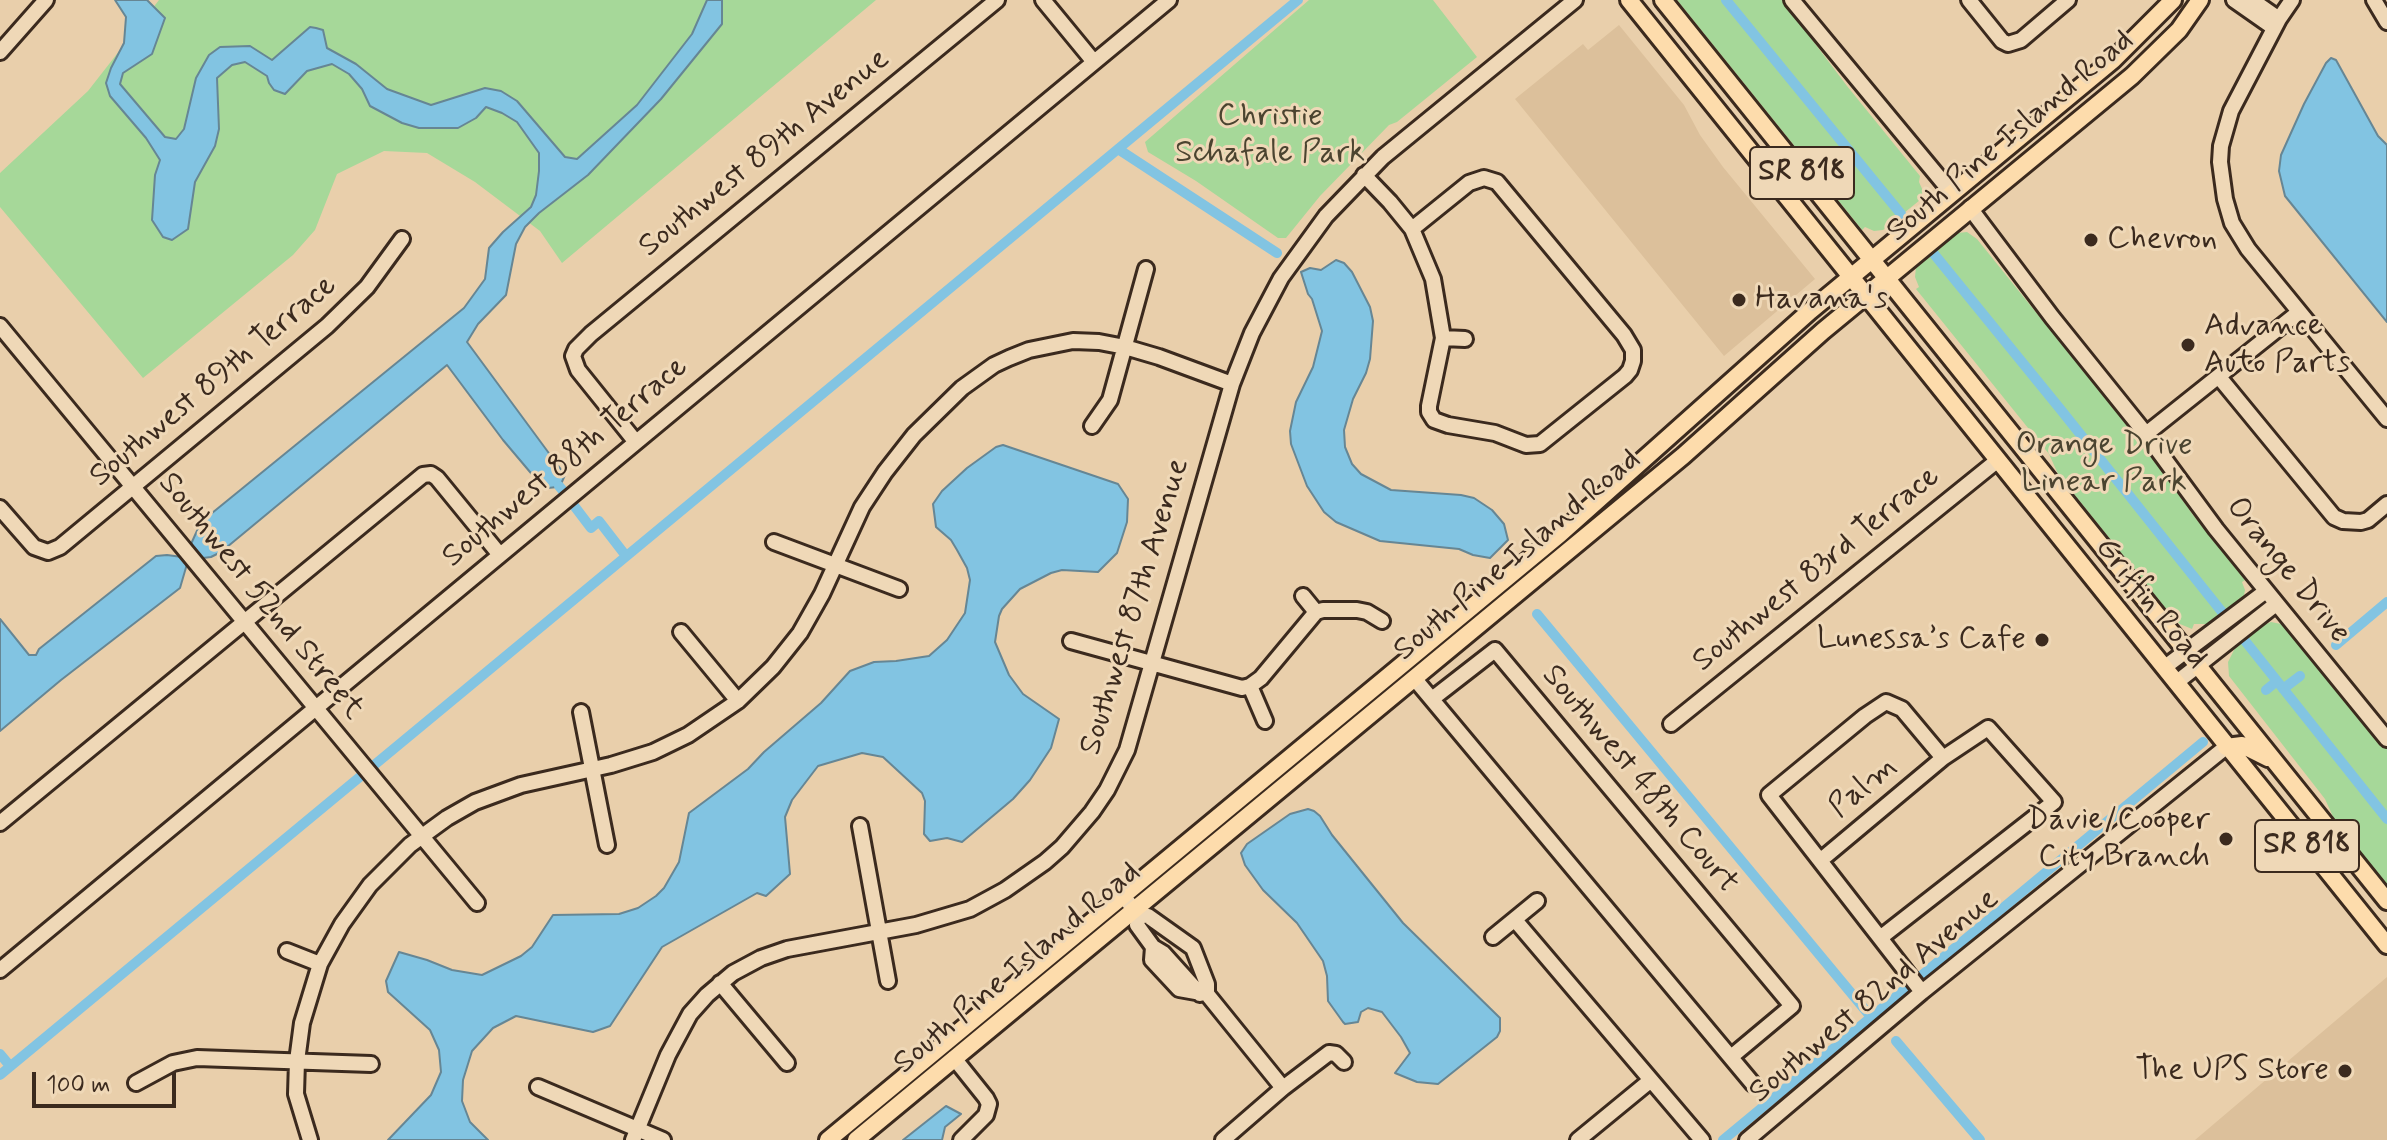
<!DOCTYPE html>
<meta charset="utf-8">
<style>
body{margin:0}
#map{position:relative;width:2387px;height:1140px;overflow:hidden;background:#e9cfab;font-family:Mynerve,sans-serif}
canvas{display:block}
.scale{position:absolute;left:32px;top:1072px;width:144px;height:36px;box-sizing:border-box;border:4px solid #3b2a1e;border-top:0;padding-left:10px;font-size:24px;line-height:28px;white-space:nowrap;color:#3b2a1e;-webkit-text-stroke:6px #efd8b7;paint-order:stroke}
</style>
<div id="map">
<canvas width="2387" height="1140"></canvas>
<div class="scale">100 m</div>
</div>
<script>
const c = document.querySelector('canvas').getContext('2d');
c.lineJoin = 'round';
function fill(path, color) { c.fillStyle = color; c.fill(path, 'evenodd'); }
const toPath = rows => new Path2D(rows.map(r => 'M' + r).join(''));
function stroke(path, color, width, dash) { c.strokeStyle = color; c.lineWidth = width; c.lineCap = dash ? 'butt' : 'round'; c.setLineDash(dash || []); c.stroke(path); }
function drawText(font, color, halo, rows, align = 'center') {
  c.font = font + ' Mynerve,sans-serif'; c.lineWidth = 6; c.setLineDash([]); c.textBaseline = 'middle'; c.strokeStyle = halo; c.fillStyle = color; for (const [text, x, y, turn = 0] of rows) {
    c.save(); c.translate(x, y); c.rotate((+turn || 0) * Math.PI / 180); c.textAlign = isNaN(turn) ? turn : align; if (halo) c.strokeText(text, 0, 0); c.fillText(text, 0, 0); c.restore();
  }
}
fill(toPath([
 [1619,25,1684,105,1700,135,1723,167,1815,279,1724,356,1515,99,1583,44,1588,50],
 [2387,977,2387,1140,2195,1140]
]), '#dcc09b');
fill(toPath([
 [159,0,876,0,562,263,540,231,475,182,427,153,384,151,337,174,315,230,293,255,143,378,0,207,0,173,88,91],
 [1309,0,1433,0,1477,57,1397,122,1389,125,1320,196,1286,238,1278,238,1196,181,1148,152,1145,142],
 [1677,0,1782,0,1847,86,1920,176,1919,182,1923,191,1920,200,1883,230,1874,231,1865,227,1862,230],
 [1967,232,1977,239,2149,453,2193,515,2245,580,2242,582,2245,590,2244,595,2214,622,2208,624,2194,624,2192,629,2180,624,2174,619,2058,474,2049,454,1916,289,1919,287,1915,277,1916,267,1958,233],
 [2271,622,2286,625,2387,745,2387,885,2335,821,2325,799,2229,676,2228,662,2235,648,2259,627]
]), '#a6d899');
const water = toPath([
 [115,0,147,0,165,18,152,54,123,73,120,84,165,137,176,139,184,129,196,78,209,55,220,47,250,46,272,60,310,27,316,28,323,30,327,48,356,64,387,89,431,105,485,88,501,91,517,101,565,157,577,159,637,105,692,34,707,0,722,0,722,24,661,99,588,175,539,213,525,227,516,244,506,295,478,324,467,342,565,475,561,484,557,487,548,488,541,485,503,440,447,365,221,552,211,557,203,558,200,556,191,544,201,522,464,308,485,279,489,248,503,232,531,207,536,195,539,171,539,153,517,122,502,113,486,107,476,118,458,128,419,128,402,123,370,106,362,89,349,74,332,64,307,71,285,94,274,90,269,83,267,76,245,62,232,65,217,78,219,129,215,146,195,182,188,229,172,240,163,237,152,220,155,175,160,160,146,138,110,96,106,83,111,68,124,43,126,17,115,0],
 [2331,58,2336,60,2378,136,2387,145,2387,322,2285,196,2279,171,2281,155,2304,104,2326,63,2331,58],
 [1336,260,1344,263,1352,272,1370,307,1373,321,1370,359,1366,373,1353,399,1344,430,1345,447,1352,464,1361,474,1391,490,1461,495,1474,498,1492,510,1504,524,1508,540,1490,558,1473,555,1459,549,1380,541,1336,522,1324,512,1307,486,1291,444,1290,431,1296,402,1313,367,1322,331,1312,299,1308,294,1301,272,1310,268,1321,270,1336,260],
 [1003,445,1118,484,1128,499,1127,522,1117,553,1098,572,1062,570,1051,573,1020,589,1002,609,999,616,995,642,1009,675,1023,694,1059,719,1051,748,1030,780,1013,799,962,842,947,838,930,841,924,834,925,801,922,793,883,757,862,753,818,766,792,800,785,817,790,874,766,896,757,893,662,947,610,1026,593,1032,516,1016,493,1028,472,1051,463,1080,462,1101,470,1122,488,1140,388,1140,431,1095,441,1072,439,1050,430,1030,388,992,386,981,399,952,427,960,452,970,482,975,521,956,532,947,553,915,619,914,638,908,656,896,664,888,679,862,689,813,748,769,764,752,821,703,850,671,874,662,896,661,929,656,947,640,965,613,970,580,967,568,957,550,951,540,936,527,933,504,942,491,967,468,996,447,1003,445],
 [167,555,182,557,187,564,180,588,61,680,0,731,0,619,29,655,36,655,39,649,156,556,167,555],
 [1308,809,1314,811,1320,816,1332,835,1403,923,1500,1018,1500,1031,1497,1037,1438,1084,1417,1082,1395,1073,1410,1053,1401,1037,1382,1012,1368,1008,1361,1012,1358,1022,1345,1024,1343,1022,1328,1001,1327,976,1323,961,1297,923,1263,890,1245,865,1241,853,1247,844,1290,814,1308,809],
 [946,1106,961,1114,945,1127,942,1140,903,1140,946,1106]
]);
fill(water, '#82c4e2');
stroke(water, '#668694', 2);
stroke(toPath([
 [1726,0,1901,214],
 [1118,149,1277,253],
 [1934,254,2061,410,2387,819],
 [559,486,564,492],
 [572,503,591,528,599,521,626,556],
 [1537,614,1871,1017],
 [2336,645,2387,602],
 [2283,689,2300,676],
 [2266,690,2277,681],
 [1896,1041,1980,1140],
 [0,1054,10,1066],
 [0,1075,1298,0],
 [1723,1140,2203,742]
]), '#82c4e2', 10);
const minor = toPath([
 [1043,0,1094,62],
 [1792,0,1951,192],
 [1969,0,2002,41,2008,44,2021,40,2068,0],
 [2234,0,2274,28],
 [2252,0,2279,19],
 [2292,0,2279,19,2231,111,2221,146,2220,162,2225,199,2232,223,2248,249,2387,419],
 [2374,0,2387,22],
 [0,52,46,0],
 [1364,175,1390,202,1412,229,1433,279,1443,338,1429,406,1429,412,1434,420,1448,425,1495,433,1526,445,1540,444,1625,376,1630,370,1633,361,1633,350,1624,335,1497,182,1484,178,1469,183,1412,229],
 [1970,208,2052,317,2146,434,2216,529,2387,739],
 [0,326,477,903],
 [1443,338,1465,339],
 [2219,377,2334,517,2343,521,2361,522,2368,520,2387,504],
 [1092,426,1110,400,1146,269],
 [2146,434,2299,312],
 [635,441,578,370,573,356,576,349,591,334,997,0],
 [0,508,34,547,48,552,60,547,327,326,367,287,402,239],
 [774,542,899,589],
 [1303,596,1316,612],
 [681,632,738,701],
 [1071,641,1242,688,1250,686,1261,678,1316,612,1323,610,1357,610,1367,612,1382,621],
 [2165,667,2266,591],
 [1414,678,1753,1084],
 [2177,682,2276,604],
 [1250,686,1265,721],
 [1432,699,1495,650,1792,1006,1731,1057],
 [581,712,607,845],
 [1671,724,1998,460],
 [0,823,423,475,431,474,437,478,500,555],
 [860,826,888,981],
 [1821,860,1943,758,1988,728,2054,802,1880,938],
 [1128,902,1139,915,1148,916,1193,948,1207,984,1207,994,1283,1088],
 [1139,915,1137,925,1153,947,1152,960,1179,989,1207,994],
 [1515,920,1702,1140],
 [1493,937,1537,901],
 [1153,947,1163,953,1200,994],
 [287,951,320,964],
 [0,970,1169,0],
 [720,983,787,1063],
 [1922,992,1769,795,1865,716,1886,702,1902,709,1943,758],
 [954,1058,986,1098,989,1104,986,1115,961,1140],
 [136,1083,173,1063,197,1058,371,1064],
 [538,1087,663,1140],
 [310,1140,296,1094,297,1061,302,1023,320,964,342,924,370,885,410,845,447,818,475,802,521,785,611,765,653,752,688,735,738,701,773,667,800,633,822,594,862,507,885,472,914,435,962,388,994,365,1009,358,1029,350,1073,341,1099,342,1125,347,1159,357,1232,384],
 [633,1140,668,1055,690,1014,707,995,733,973,761,958,787,949,916,925,970,909,1005,890,1045,862,1062,847,1092,812,1107,790,1127,750,1232,384,1252,333,1281,278,1326,216,1383,157,1575,0],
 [1223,1140,1283,1088,1329,1053,1336,1054,1344,1062],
 [1578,1140,1651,1080],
 [1747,1140,1922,992,2226,747]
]);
const major = toPath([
 [1629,0,2387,945],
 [1663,0,2387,901],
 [2226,747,2242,745,2268,758],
 [828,1140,1560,534,1810,311,2113,60,2173,0],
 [856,1140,1683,456,1823,331,2132,76,2179,30,2200,0]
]);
stroke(minor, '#3b2a1e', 20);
stroke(major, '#3b2a1e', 22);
stroke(minor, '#efd8b7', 14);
stroke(major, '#fddcac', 16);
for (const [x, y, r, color] of [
 [2091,240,8,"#3b2a1e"],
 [1739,300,8,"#3b2a1e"],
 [2188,345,8,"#3b2a1e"],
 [2042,640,8,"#3b2a1e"],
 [2226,839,8,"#3b2a1e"],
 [2345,1071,8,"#3b2a1e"]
]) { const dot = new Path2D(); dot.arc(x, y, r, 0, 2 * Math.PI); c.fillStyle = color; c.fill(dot); stroke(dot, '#efd8b7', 3); }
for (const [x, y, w] of [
 [1802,173,104],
 [2307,846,104]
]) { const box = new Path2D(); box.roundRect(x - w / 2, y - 26, w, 52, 6); c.fillStyle = '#efd8b7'; c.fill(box); stroke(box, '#3b2a1e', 2); }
drawText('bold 30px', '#3b2a1e', null, [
 ["SR 818",1802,173],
 ["SR 818",2307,846]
]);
drawText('32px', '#4b4430', '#efd8b7', [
 ["Christie",1270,117],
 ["Schafale Park",1270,154],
 ["Orange Drive",2104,446],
 ["Linear Park",2104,483]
]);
drawText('32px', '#3b2a1e', '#efd8b7', [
 ["South Pine Island Road",2011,137,-40],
 ["Southwest 89th Avenue",765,154,-39],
 ["Southwest 89th Terrace",214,382,-40],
 ["Southwest 88th Terrace",566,463,-40],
 ["South Pine Island Road",1518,556,-40],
 ["Southwest 83rd Terrace",1817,570,-39],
 ["Orange Drive",2287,571,51],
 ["Southwest 52nd Street",260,597,51],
 ["Griffin Road",2150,604,51],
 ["Southwest 87th Avenue",1136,607,-73],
 ["Southwest 48th Court",1639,780,50],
 ["Palm",1864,788,-40],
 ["South Pine Island Road",1018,969,-40],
 ["Southwest 82nd Avenue",1875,997,-40]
]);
drawText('32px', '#3b2a1e', '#efd8b7', [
 ["Chevron",2107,240],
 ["Havana's",1755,300],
 ["Advance",2204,327],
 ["Auto Parts",2204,364],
 ["Lunessa’s Cafe",2026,640,"right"],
 ["Davie/Cooper",2210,821,"right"],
 ["City Branch",2210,858,"right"],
 ["The UPS Store",2329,1071,"right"]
], 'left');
</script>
